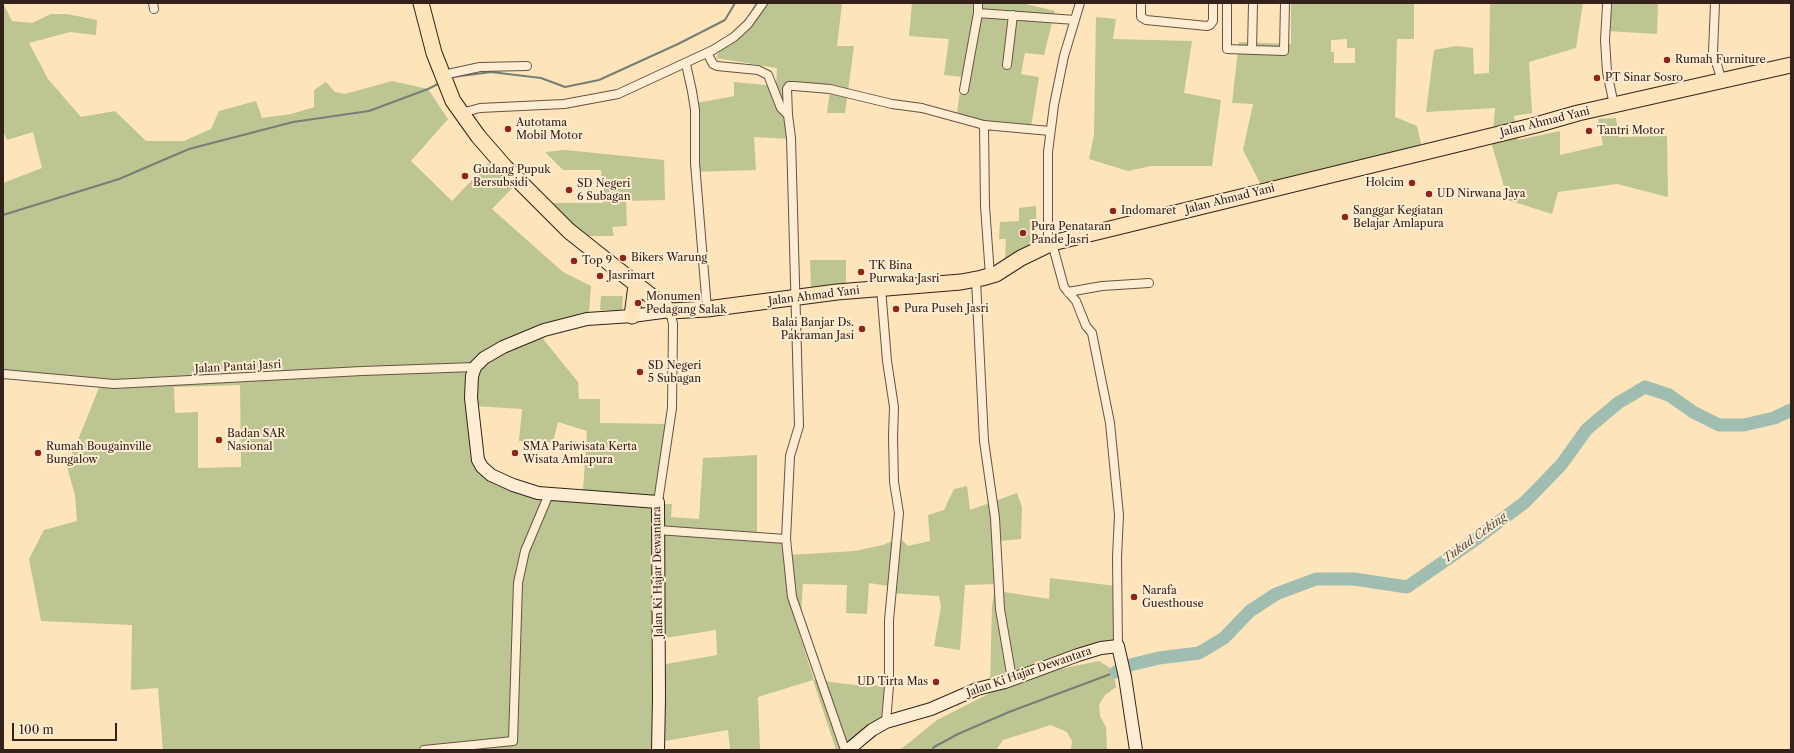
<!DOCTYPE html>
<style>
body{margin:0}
#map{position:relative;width:1794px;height:753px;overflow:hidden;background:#fde4bb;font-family:"Libre Caslon Text",serif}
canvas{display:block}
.frame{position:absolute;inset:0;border:4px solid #35211b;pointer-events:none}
.scale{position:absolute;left:12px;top:723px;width:105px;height:18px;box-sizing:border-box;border:2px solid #35211b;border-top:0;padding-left:5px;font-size:12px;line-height:14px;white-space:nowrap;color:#35211b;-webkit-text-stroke:3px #feedd3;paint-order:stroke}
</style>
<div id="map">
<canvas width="1794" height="753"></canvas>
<div class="frame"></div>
<div class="scale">100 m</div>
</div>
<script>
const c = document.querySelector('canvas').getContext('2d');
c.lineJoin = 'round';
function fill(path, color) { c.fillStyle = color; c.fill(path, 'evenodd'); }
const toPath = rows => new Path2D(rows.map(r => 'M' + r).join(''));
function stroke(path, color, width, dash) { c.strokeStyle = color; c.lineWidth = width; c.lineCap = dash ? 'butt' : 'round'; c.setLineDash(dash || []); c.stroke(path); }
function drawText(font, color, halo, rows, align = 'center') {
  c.font = font + ' "Libre Caslon Text",serif'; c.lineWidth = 4; c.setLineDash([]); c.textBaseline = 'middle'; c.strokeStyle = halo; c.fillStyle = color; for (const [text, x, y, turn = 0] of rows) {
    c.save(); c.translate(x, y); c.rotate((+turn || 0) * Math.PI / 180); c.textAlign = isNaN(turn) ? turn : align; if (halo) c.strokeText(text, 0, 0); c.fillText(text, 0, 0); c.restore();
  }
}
fill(toPath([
 [3,3,12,21,32,23,51,14,67,14,97,20,96,35,70,32,29,43,48,79,81,117,115,111,146,141,184,141,211,129,219,111,256,101,262,118,291,114,314,107,314,90,326,82,335,92,345,94,392,81,428,89,448,119,411,161,452,201,488,163,515,185,492,209,563,272,591,286,588,323,539,334,578,382,579,399,600,399,600,423,667,424,656,504,672,504,671,517,699,519,703,458,757,455,757,535,788,534,788,555,855,551,883,545,900,538,908,546,930,541,928,515,944,510,954,489,967,486,970,510,1017,493,1022,507,1021,539,999,541,1004,592,1049,599,1050,578,1116,586,1115,629,1112,644,990,685,992,607,995,584,965,585,960,650,934,646,941,607,939,596,888,593,889,586,869,583,867,614,846,613,847,585,803,584,801,614,794,617,814,680,855,685,888,686,887,721,866,729,840,750,836,750,813,680,758,697,760,750,730,750,728,730,653,743,652,750,163,750,158,688,131,690,132,625,41,621,29,559,44,530,77,521,75,495,67,467,101,383,3,375,3,183,42,168,33,132,7,140,3,131],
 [240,385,241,467,198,468,198,412,175,413,174,387],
 [473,406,522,409,519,441,553,442,558,422,587,431,583,491,550,489,520,483,484,468],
 [716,630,717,655,655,666,652,640],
 [755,3,842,3,837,46,854,46,845,113,827,113,830,91,790,88,790,139,754,137,756,170,693,172,690,159,696,103,734,96,734,82,776,86,777,68,716,58,726,38,749,16],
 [912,3,1022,3,1055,11,1044,55,1025,53,1021,74,1039,77,1030,133,956,120,962,77,944,75,949,39,909,36],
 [1291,3,1414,3,1414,39,1397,39,1395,117,1417,126,1422,148,1261,185,1243,150,1253,104,1232,103,1239,42,1291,44],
 [1347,39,1347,48,1355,48,1355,63,1334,63,1334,52,1331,52,1331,40],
 [1490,3,1583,3,1576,48,1529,62,1532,113,1514,116,1518,140,1560,131,1560,155,1603,145,1598,119,1616,118,1619,137,1667,136,1668,197,1617,184,1558,192,1552,214,1508,200,1492,145,1495,108,1426,112,1434,50,1456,46,1473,48,1474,74,1489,73],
 [1609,3,1658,3,1657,34,1607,31],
 [1096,17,1116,19,1113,39,1192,41,1184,93,1221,100,1212,166,1151,166,1128,171,1089,159,1094,135],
 [565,150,664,160,665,200,626,201,627,226,612,227,614,236,577,236,547,212,553,203,602,203,601,170,563,170,545,152],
 [1036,206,1037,241,1005,258,1006,239,999,239,1000,222,1019,221,1019,208],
 [810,260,846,260,846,285,811,288],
 [601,296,623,296,622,311,600,310],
 [1099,661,1113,670,1116,687,1105,695,1099,705,1100,716,1106,727,1107,750,1071,750,1072,741,1067,732,1051,725,1003,740,996,750,900,750,937,720,998,689,1050,671]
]), '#bdc592');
stroke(toPath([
 [453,77,491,72,541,78,565,87,599,80,678,44,725,20,735,3],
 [3,215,119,179,189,149,293,122,369,111,428,89,440,83],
 [932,750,934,747,958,734,1009,712,1116,672]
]), '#757f75', 2);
stroke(toPath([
 [1116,672,1130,665,1159,658,1199,653,1224,638,1250,611,1276,594,1316,579,1354,579,1407,587,1472,542,1525,502,1561,465,1587,429,1618,403,1645,387,1669,395,1693,412,1719,425,1744,425,1774,418,1791,410]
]), '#9fbeb1', 13);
const street = toPath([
 [153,3,154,9],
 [1141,3,1141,17,1146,20,1207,26,1210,25,1213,21,1213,3],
 [1227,3,1227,49,1284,51,1285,3],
 [1715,3,1713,52,1722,81],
 [1607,5,1605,40,1607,72,1614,105],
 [978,13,1075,20],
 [1252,50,1253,3],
 [707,53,713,64,717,66,758,70,768,75,781,108,788,115],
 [686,64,692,91,695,110,695,163,707,309],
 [1007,65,1013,15],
 [443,75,480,67,527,66],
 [964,90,978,13,978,3],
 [461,113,480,108,564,104,618,94,713,50,734,37,748,24,763,3],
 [984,125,985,206,990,276],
 [1052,243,1064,287,1076,301,1086,326,1092,333,1110,423,1119,515,1117,557,1118,646],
 [1048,246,1048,152,1054,105,1064,56,1080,3],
 [976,280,984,441,995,518,1000,609,1012,679],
 [881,288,887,361,894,407,893,437,894,482,899,513,889,620,889,686,886,722],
 [1068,292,1102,286,1149,283],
 [3,374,114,384,362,371,475,367],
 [658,502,672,408,673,324,670,311],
 [657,530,786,539],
 [424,750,513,741,518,583,525,551,549,494],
 [845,750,792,597,786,539,790,456,799,426,791,138,788,115,787,89,789,86,794,86,830,89,892,104,922,108,984,125,1050,131]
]);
const secondary = toPath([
 [658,750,659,698,658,502,538,493,513,485,491,475,482,467,478,460,471,398,472,376,475,367,484,358,503,347,544,330,587,319,632,316,670,311],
 [848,750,872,730,886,722,931,709,977,689,1005,682,1078,655,1101,648,1118,646,1125,677,1136,750]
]);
const highway = toPath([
 [421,3,434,53,453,101,478,136,505,167,569,231,670,311,707,309,837,292,961,282,982,278,996,274,1021,258,1052,243,1536,125,1578,113,1791,65],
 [632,316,636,285]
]);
stroke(street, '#675243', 10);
stroke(secondary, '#35211b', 14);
stroke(highway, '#35211b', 17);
stroke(street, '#feedd3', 8);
stroke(secondary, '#feedd3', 12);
stroke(highway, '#fde4bb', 15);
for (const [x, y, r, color] of [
 [1667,60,4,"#8f2418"],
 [1597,78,4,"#8f2418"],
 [508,129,4,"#8f2418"],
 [1589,131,4,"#8f2418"],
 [465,176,4,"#8f2418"],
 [1412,183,4,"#8f2418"],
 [569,190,4,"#8f2418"],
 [1429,194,4,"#8f2418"],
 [1113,211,4,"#8f2418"],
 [1345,217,4,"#8f2418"],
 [1023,233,4,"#8f2418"],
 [623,258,4,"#8f2418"],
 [574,261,4,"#8f2418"],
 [861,272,4,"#8f2418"],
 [600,276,4,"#8f2418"],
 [638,303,4,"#8f2418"],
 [896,309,4,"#8f2418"],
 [862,329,4,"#8f2418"],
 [640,372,4,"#8f2418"],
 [219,440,4,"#8f2418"],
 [38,453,4,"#8f2418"],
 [515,453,4,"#8f2418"],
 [1134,597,4,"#8f2418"],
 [936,682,4,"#8f2418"]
]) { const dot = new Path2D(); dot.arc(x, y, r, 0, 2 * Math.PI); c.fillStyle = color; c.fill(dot); stroke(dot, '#feedd3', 1.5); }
drawText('11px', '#35211b', '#feedd3', [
 ["Rumah Furniture",1675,60],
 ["PT Sinar Sosro",1605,78],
 ["Autotama",516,123],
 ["Mobil Motor",516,136],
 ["Tantri Motor",1597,131],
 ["Gudang Pupuk",473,170],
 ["Bersubsidi",473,183],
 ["Holcim",1404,183,"right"],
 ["SD Negeri",577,184],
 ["6 Subagan",577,197],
 ["UD Nirwana Jaya",1437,194],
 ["Indomaret",1121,211],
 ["Sanggar Kegiatan",1353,211],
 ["Belajar Amlapura",1353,224],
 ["Pura Penataran",1031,227],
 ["Pande Jasri",1031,240],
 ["Bikers Warung",631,258],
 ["Top 9",582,261],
 ["TK Bina",869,266],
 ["Purwaka Jasri",869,279],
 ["Jasrimart",608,276],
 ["Monumen",646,297],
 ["Pedagang Salak",646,310],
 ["Pura Puseh Jasri",904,309],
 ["Balai Banjar Ds.",854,323,"right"],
 ["Pakraman Jasi",854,336,"right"],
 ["SD Negeri",648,366],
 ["5 Subagan",648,379],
 ["Badan SAR",227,434],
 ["Nasional",227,447],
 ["Rumah Bougainville",46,447],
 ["Bungalow",46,460],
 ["SMA Pariwisata Kerta",523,447],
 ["Wisata Amlapura",523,460],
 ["Narafa",1142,591],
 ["Guesthouse",1142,604],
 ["UD Tirta Mas",928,682,"right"]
], 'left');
drawText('11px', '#35211b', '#feedd3', [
 ["Jalan Ahmad Yani",1545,122,-14],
 ["Jalan Ahmad Yani",1230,199,-14],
 ["Jalan Ahmad Yani",814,296,-7],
 ["Jalan Pantai Jasri",238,367,-3],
 ["Jalan Ki Hajar Dewantara",658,572,-91],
 ["Jalan Ki Hajar Dewantara",1029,672,-19]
]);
drawText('italic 12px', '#555048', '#feedd3', [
 ["Tukad Ceking",1475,538,-36]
]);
</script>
